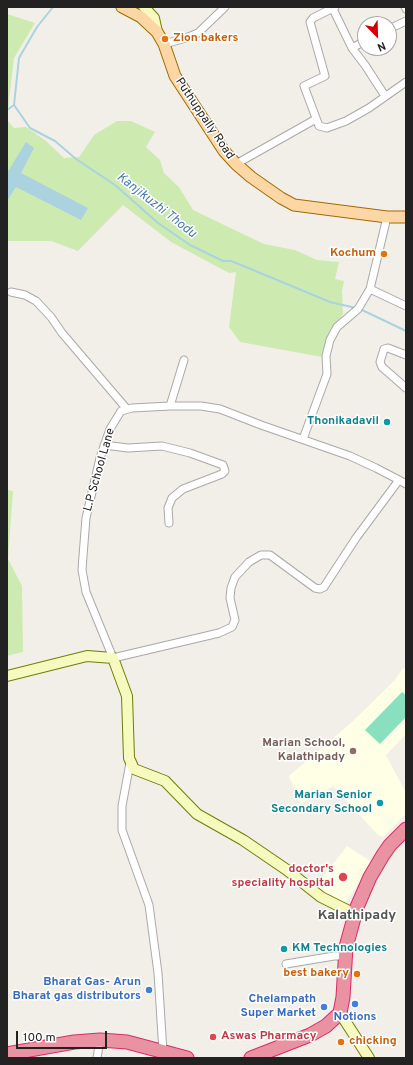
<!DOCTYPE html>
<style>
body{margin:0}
#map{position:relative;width:413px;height:1065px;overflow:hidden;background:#f2efe9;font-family:Overpass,sans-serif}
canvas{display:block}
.frame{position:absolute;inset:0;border:8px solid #222;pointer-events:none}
.north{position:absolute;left:357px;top:16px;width:40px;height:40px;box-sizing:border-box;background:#fff;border:1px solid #a7a7a7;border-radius:50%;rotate:157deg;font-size:11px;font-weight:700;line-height:16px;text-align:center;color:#222}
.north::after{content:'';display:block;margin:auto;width:14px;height:18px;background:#d40000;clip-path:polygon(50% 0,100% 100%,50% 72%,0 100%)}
.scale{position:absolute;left:16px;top:1031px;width:91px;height:18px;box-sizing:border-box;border:2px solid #222;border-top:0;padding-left:5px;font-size:12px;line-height:14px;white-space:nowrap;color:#222;-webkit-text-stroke:3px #fff;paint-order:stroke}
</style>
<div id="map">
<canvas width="413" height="1065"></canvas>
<div class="frame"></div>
<div class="north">N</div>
<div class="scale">100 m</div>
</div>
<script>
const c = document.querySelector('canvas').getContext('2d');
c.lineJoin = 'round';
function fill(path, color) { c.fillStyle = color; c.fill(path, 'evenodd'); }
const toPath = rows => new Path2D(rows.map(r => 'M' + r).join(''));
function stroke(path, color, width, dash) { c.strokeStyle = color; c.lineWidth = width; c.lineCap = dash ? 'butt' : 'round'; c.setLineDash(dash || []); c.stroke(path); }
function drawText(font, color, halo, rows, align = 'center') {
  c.font = font + ' Overpass,sans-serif'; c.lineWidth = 3; c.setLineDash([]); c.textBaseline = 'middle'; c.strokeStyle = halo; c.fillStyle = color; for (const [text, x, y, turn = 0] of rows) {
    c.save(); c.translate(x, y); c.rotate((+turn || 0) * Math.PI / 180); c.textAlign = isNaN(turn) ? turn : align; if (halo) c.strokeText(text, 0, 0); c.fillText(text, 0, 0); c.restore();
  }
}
fill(toPath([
 [403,668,406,670,406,734,386,755,406,793,406,814,383,837,378,835,333,786,301,804,289,776,352,722,395,680],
 [347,846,373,863,340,910,313,890]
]), '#ffffe5');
fill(toPath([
 [7,14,35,23,14,58,7,118],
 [7,120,14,128,26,127,46,141,64,158,79,157,94,135,117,121,131,121,155,132,146,147,160,160,164,173,179,187,193,210,264,244,295,250,317,260,339,262,335,279,344,281,342,291,343,314,330,334,322,357,240,342,229,327,236,272,229,273,171,242,123,205,78,251,51,241,7,241],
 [7,490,13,491,8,559,22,586,23,652,7,656]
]), '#cdebb0');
fill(toPath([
 [402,692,406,695,406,717,380,744,365,730]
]), '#88e0be');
fill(toPath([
 [26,142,34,148,21,173,88,208,81,220,16,187,7,201,7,173]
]), '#aad3df');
stroke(toPath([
 [53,7,37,27,19,58,14,105,30,128,55,141,76,159,115,185,158,223,190,245,223,261,231,261,241,265,330,302,356,308],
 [7,110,14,105],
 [360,309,406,331]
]), '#aad3df', 2);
const street = toPath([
 [335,7,313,18,310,22,325,76,304,86,319,126,327,128,346,121,369,108,406,82],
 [405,7,406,9],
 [333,9,352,48,365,65,385,96],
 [389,29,406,21],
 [164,44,186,38,198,33,225,7],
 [352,48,365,41],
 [236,164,316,119],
 [370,289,406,306],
 [11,292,25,295,36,301,51,317,62,333,126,408],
 [406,355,388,348,384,349,380,362,382,367,406,388],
 [170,406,184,360],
 [303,439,327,374,326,356,330,340,337,327,358,309,370,289,387,217],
 [104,445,128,448,162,446,190,453,223,465,225,471,222,474,183,489,172,498,168,508,169,523],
 [399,480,356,538,324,587,320,589,315,588,270,555,261,555,249,562,235,577,231,588,230,598,235,620,232,627,219,633,113,658,86,592,82,570,83,556,86,518,100,458,110,429,121,411,132,408,170,406,201,406,220,409,261,425,350,456,376,468,399,480,406,484],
 [130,763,122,806,122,830,149,905,158,973,163,1052],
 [286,964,334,956,345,956],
 [97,1058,100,1040]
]);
const secondary = toPath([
 [144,7,154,18,157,32],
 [7,676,87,656,113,658,127,696,129,758,134,769,165,781,197,814,243,840,287,870,321,897,355,914],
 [340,1013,369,1058]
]);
const primary = toPath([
 [122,7,141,17,157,32,164,44,175,76,224,151,236,164,251,177,281,198,294,205,387,217,406,217]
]);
const highway = toPath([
 [7,1054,74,1042,100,1040,127,1042,187,1058],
 [251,1058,310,1035,326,1026,340,1013,343,997,346,947,357,907,370,877,383,855,390,845,406,829]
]);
stroke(street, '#a9a9a9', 9);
stroke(secondary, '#707d05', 12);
stroke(primary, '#a06b00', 13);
stroke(highway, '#dc2a67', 15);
stroke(street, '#fff', 7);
stroke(secondary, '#f7fabf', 10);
stroke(primary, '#fcd6a4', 11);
stroke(highway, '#e892a2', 13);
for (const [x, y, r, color] of [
 [165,39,4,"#e8710a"],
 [384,254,4,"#e8710a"],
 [387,422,4,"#0f9aa8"],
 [353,751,4,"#8d6e63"],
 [380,803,4,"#0f9aa8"],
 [343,877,5,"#e0444e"],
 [284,949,4,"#0f9aa8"],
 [357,974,4,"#e8710a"],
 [149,990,4,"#3f7fe0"],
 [355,1004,4,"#3f7fe0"],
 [324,1007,4,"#3f7fe0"],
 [213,1037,4,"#e0444e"],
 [341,1042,4,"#e8710a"]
]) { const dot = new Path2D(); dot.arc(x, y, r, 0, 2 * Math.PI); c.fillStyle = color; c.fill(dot); stroke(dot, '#fff', 1.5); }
drawText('bold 12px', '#c56008', '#fff', [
 ["Zion bakers",173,39],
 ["Kochum",376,254,"right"],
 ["best bakery",349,974,"right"],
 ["chicking",349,1042]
], 'left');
drawText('12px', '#222', '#fff', [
 ["Puthuppally Road",204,119,56],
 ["L.P School Lane",100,470,-74]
]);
drawText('bold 12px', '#0d838f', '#fff', [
 ["Thonikadavil",379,422],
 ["Marian Senior",372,796],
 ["Secondary School",372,810],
 ["KM Technologies",292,949,"left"]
], 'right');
drawText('bold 12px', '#785e54', '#fff', [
 ["Marian School,",345,744],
 ["Kalathipady",345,758]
], 'right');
drawText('bold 12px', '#be3a42', '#fff', [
 ["doctor's",334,870],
 ["speciality hospital",334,884],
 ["Aswas Pharmacy",221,1037,"left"]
], 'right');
drawText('bold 12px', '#366cbe', '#fff', [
 ["Bharat Gas- Arun",141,983],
 ["Bharat gas distributors",141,997],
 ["Chelampath",316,1000],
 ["Super Market",316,1014],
 ["Notions",355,1018,"center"]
], 'right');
drawText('italic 13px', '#4a7aab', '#fff', [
 ["Kanjikuzhi Thodu",156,206,38]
]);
drawText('bold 14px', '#555', '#fff', [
 ["Kalathipady",357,916]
]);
</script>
